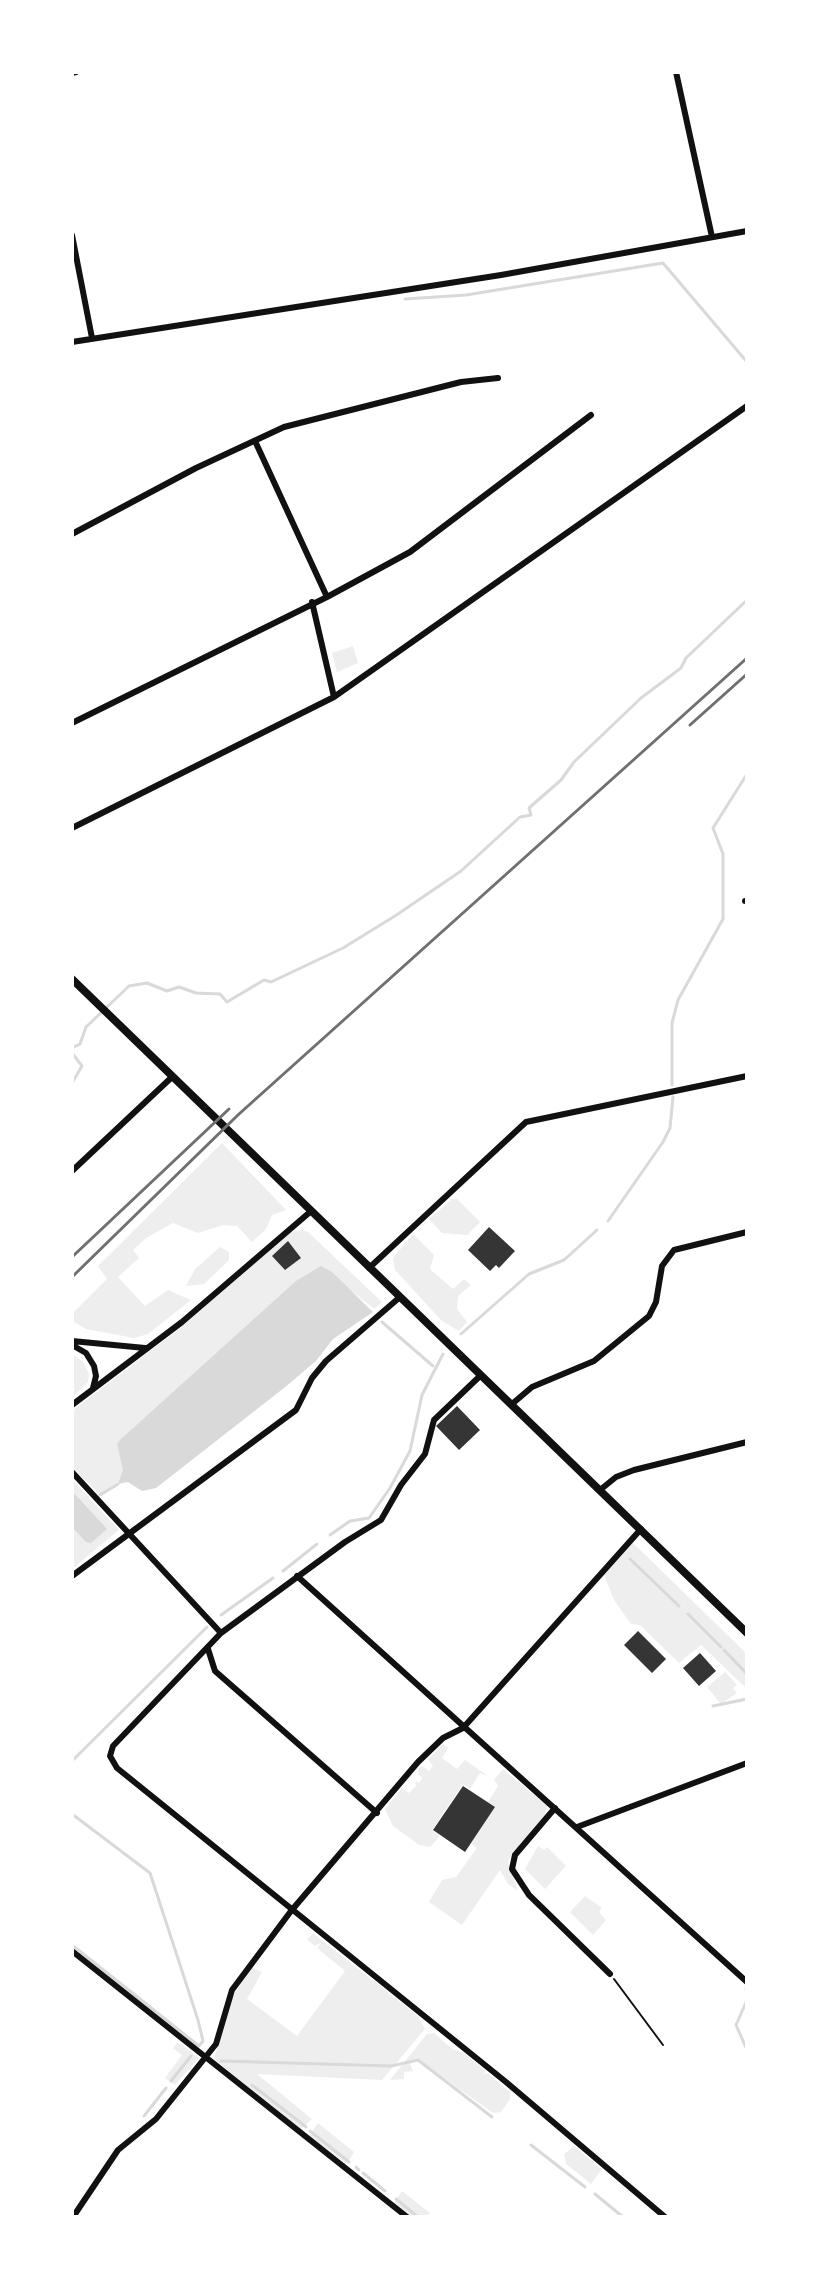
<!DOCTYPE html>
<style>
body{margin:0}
#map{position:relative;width:819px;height:2289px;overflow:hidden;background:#fff;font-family:Arial,sans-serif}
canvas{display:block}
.frame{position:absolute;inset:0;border:74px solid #fff;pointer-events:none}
</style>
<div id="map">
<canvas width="819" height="2289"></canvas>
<div class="frame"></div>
</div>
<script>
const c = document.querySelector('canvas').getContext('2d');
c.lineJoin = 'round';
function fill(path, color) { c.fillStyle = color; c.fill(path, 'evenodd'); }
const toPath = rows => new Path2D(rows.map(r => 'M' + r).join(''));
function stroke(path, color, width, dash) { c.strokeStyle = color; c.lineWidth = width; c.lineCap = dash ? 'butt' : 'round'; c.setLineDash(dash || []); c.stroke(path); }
fill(toPath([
 [353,646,358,663,337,672,332,653],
 [222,1143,286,1210,272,1215,266,1229,252,1242,237,1226,223,1225,198,1233,173,1223,146,1238,133,1250,139,1258,118,1277,145,1306,168,1290,191,1300,148,1334,134,1338,86,1329,74,1322,72,1314,107,1279,98,1266],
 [452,1199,457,1199,480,1222,467,1235,442,1233,429,1219],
 [302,1230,308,1232,382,1302,374,1309,352,1291,143,1422,117,1445,123,1466,122,1479,100,1495,72,1467,72,1411,179,1329,290,1232],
 [413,1234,434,1255,430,1269,453,1289,464,1279,471,1285,458,1296,457,1309,467,1322,459,1331,442,1321,395,1270,393,1258],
 [220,1247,229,1252,229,1260,204,1284,186,1286,195,1269],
 [72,1354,84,1363,89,1374,88,1382,72,1398],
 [72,1479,119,1530,72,1569],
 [633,1543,747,1654,747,1689,701,1645,679,1663,640,1625,631,1624,614,1600,604,1575],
 [725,1672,737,1685,733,1688,737,1693,721,1704,707,1687],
 [443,1744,448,1748,442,1758,457,1769,465,1760,488,1776,480,1773,470,1789,463,1784,432,1830,440,1836,430,1847,419,1845,393,1826,385,1809,402,1788,409,1793,416,1786,415,1780,419,1783,422,1778,418,1774,419,1768,422,1766,429,1771,433,1766,428,1759],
 [503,1769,547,1806,545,1815,508,1861,518,1891,508,1884,500,1870,462,1925,429,1902,442,1880,456,1877,477,1848,471,1844,495,1807,488,1802,498,1786,494,1780],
 [538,1846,544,1850,547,1847,566,1866,545,1889,525,1869],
 [585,1896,602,1908,599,1912,606,1920,593,1935,570,1912],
 [313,1933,418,2016,425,2029,382,2080,257,2074,312,2119,300,2130,214,2059,231,2000,251,1967,262,1972,247,1999,297,2036,345,1971,317,1948,322,1942,315,1946,307,1940],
 [434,2033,452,2049,464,2053,486,2071,483,2075,487,2073,510,2092,510,2099,501,2112,493,2113,416,2058,410,2064,413,2071,404,2072,404,2079,390,2080,427,2034],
 [178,2042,199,2058,175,2085,165,2078,182,2055,173,2048],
 [318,2123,354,2152,347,2164,309,2136],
 [574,2146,602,2169,591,2184,566,2164,564,2154],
 [402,2191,430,2213,426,2217,411,2217,394,2203]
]), '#eee');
fill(toPath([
 [321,1266,332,1272,373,1312,333,1339,316,1361,284,1388,156,1488,142,1491,128,1482,118,1484,123,1470,117,1444,121,1439,296,1281],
 [72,1491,107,1529,91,1543,86,1542,72,1527]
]), '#d9d9d9');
stroke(toPath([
 [405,299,466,295,663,263,747,362],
 [72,1048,80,1044,86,1027,129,986,147,983,167,991,179,987,196,993,220,994,227,1002,264,980,271,982,343,948,395,916,461,871,520,817,531,815,529,808,561,780,574,762,641,698,681,668,686,658,747,600],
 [72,1053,82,1066,72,1083],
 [672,1085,672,1023,678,1000,723,919,723,854,713,828,747,774],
 [608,1221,663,1142,670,1128,673,1097],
 [382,1322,433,1366],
 [461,1334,529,1274,564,1260,597,1230],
 [100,1495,118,1484],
 [330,1535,350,1521,369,1518,390,1488,410,1451,422,1395,443,1354],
 [630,1559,679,1606],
 [283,1571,317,1544],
 [688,1614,721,1647],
 [221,1615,273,1578],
 [724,1650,747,1674],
 [713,1706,747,1699],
 [72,1761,207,1627],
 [72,1814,150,1873,198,2020,203,2041,199,2046],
 [72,1945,199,2046],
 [746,1988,747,1997],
 [747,2000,736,2025,747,2050],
 [221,2061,391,2066,418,2060,492,2117],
 [171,2081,191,2056],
 [252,2085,306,2127],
 [144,2116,166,2088],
 [310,2131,349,2162],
 [531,2145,585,2187],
 [356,2167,359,2170],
 [363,2173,385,2191],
 [595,2194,623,2217],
 [396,2199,418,2217]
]), '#d9d9d9', 3);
fill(toPath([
 [489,1227,515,1251,499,1268,496,1265,490,1271,468,1250],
 [288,1241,301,1258,285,1270,272,1256],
 [457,1406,480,1430,459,1450,436,1426],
 [638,1631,666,1659,652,1673,624,1645],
 [700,1653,716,1671,699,1686,683,1668],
 [463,1786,495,1807,465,1852,433,1830]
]), '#353535');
stroke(toPath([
 [614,1979,663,2045]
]), '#111', 2);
stroke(toPath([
 [676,72,712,237],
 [72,73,76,72],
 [72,235,92,338],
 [72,342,501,275,747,231],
 [255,441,327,597],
 [72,534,196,468,284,427,461,382,498,378],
 [312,602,334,697],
 [72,723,327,597,410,552,591,415],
 [72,828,334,697,747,406],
 [745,901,747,901],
 [72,1171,172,1077],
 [369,1268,526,1122,747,1076],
 [72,1341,145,1348],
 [72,1345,86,1353,94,1366,96,1376,93,1388],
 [480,1376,434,1420,425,1454,401,1485,381,1520,345,1542,221,1633,113,1746,110,1756,117,1768,506,2082,665,2217],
 [512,1404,532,1387,594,1361,649,1316,656,1302,662,1266,674,1250,747,1232],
 [72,1405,182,1322,310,1212],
 [72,1472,221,1633],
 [600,1490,616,1477,634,1470,747,1442],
 [72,1576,296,1410,312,1378,326,1361,400,1297],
 [297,1576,747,1982],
 [208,1649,215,1671,377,1813],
 [555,1808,515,1855,512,1869,529,1895,610,1974],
 [577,1827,747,1763],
 [72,1951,407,2217],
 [73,2217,118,2150,156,2119,216,2044,232,1990,291,1911,418,1762,443,1738,463,1728,641,1529]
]), '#111', 6);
stroke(toPath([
 [72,979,747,1633]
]), '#111', 8);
stroke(toPath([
 [690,725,747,674],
 [72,1257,229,1109],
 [72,1277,239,1114,747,658]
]), '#707070', 3);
</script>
